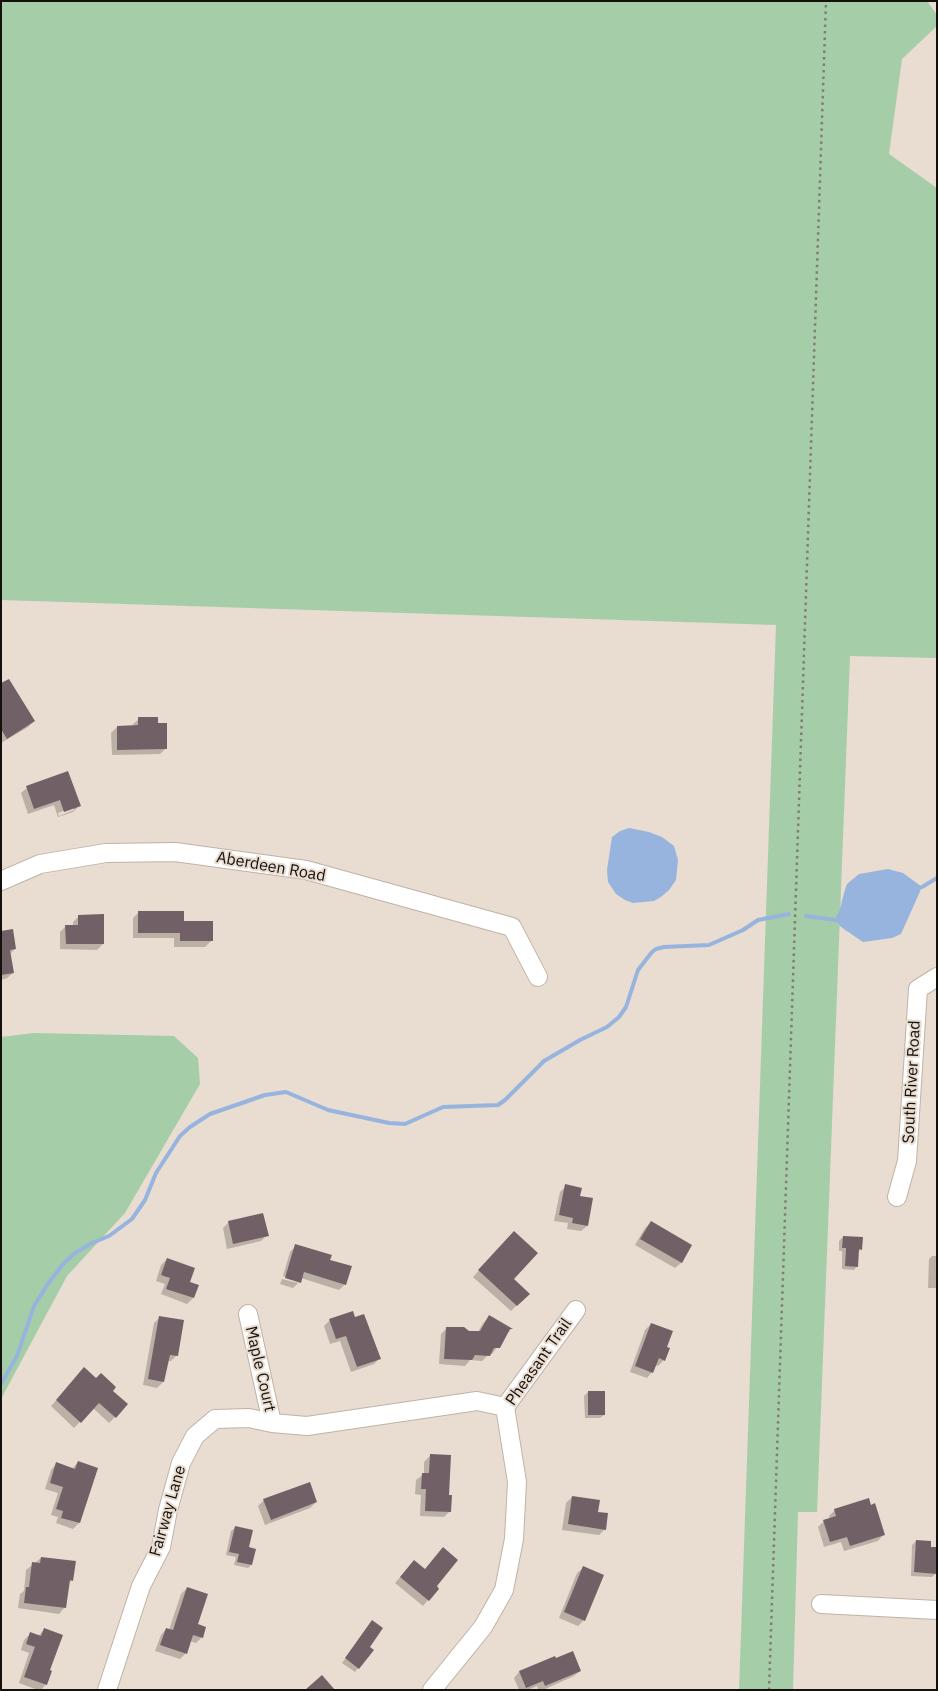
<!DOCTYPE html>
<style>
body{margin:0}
#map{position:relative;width:938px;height:1691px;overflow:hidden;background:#e9dcd0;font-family:"IBM Plex Sans",sans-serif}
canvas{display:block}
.frame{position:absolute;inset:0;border:2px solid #14100c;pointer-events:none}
</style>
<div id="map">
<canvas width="938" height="1691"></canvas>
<div class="frame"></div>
</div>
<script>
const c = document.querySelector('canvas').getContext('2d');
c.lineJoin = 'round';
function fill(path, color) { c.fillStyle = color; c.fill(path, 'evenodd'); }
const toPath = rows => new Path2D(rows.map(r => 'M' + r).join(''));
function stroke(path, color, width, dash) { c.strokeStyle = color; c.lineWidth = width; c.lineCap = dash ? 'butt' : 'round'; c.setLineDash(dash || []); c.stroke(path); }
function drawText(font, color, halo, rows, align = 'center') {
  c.font = font + ' "IBM Plex Sans",sans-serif'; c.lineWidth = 4; c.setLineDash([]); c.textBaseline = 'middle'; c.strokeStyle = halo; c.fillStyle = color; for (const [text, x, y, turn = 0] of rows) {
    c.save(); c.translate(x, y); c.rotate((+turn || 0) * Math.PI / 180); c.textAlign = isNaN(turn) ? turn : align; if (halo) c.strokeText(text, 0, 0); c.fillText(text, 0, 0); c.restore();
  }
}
fill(toPath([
 [1,1,927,1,937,15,937,26,902,59,889,154,937,188,937,658,850,656,817,1512,798,1512,793,1690,739,1690,776,625,1,600],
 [34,1033,174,1036,198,1058,200,1084,125,1213,67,1276,1,1399,1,1037]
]), '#a5cea8');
fill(toPath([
 [629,828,649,832,662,837,674,846,678,860,676,880,669,890,661,897,654,901,633,903,625,900,616,894,608,882,607,870,612,837,620,831],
 [888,869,903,873,922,887,901,934,892,938,863,942,841,927,835,920,840,909,844,893,847,884,859,874]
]), '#97b4de');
fill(toPath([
 [1,685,34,721,28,727,1,743],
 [139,719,157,725,166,748,160,754,112,755,111,733,117,727,133,727,133,724],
 [27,788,79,806,73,812,58,817,54,805,28,814,21,793],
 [74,807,74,810,59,816,58,813],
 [139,912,182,922,211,941,205,947,174,947,174,938,133,938,133,918],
 [79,916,103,944,97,950,60,949,60,932,66,926,73,926,73,922],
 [1,932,15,949,10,954,13,973,7,978,1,980],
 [566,1186,579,1197,587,1226,581,1231,567,1229,568,1223,554,1221,560,1192],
 [229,1222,267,1235,261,1241,227,1249,223,1228],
 [651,1222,691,1246,681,1263,675,1268,635,1245,645,1228],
 [843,1237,861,1249,858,1252,857,1266,854,1270,842,1269,842,1251,839,1251,839,1241],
 [508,1239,512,1279,528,1294,511,1311,473,1277],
 [296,1246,329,1260,345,1284,339,1290,301,1278,299,1282,293,1288,280,1284,282,1279,298,1283,298,1281,283,1276,290,1252],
 [932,1256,937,1256,937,1288,928,1288,929,1259],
 [167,1259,189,1282,197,1285,193,1298,187,1304,161,1294,165,1284,156,1281,161,1265],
 [160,1317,177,1355,171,1361,167,1361,163,1382,157,1388,143,1385,154,1323],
 [489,1317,511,1329,492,1354,489,1354,482,1361,470,1360,465,1366,439,1364,441,1334,447,1328,478,1332,483,1323],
 [354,1318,380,1358,374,1364,351,1372,340,1341,330,1344,324,1326,330,1320],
 [651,1324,666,1348,664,1360,658,1366,655,1365,652,1372,647,1378,630,1372,645,1330],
 [79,1375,111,1391,115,1417,109,1423,93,1408,74,1428,51,1406],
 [588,1392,604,1415,600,1418,585,1418,584,1396],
 [430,1456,448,1496,450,1511,444,1517,420,1516,421,1495,415,1494,416,1480,424,1474,424,1462],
 [78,1462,79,1523,73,1529,56,1523,58,1517,51,1515,58,1493,45,1489,51,1470,56,1464,72,1469],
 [572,1497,605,1529,599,1535,562,1530,566,1503],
 [264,1500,316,1502,310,1508,265,1525,258,1506],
 [835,1510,883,1535,878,1541,844,1551,841,1542,824,1547,818,1527,824,1521,830,1519,829,1516],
 [235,1528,251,1565,248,1568,234,1565,236,1557,226,1555,231,1531],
 [916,1541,936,1573,932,1577,911,1576,912,1545],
 [41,1558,72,1580,68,1584,64,1608,59,1614,18,1608,20,1594,24,1591,26,1570],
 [414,1561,435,1587,428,1600,423,1606,395,1583],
 [583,1568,584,1620,578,1626,559,1618,577,1573],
 [187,1588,197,1625,202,1637,196,1643,190,1641,186,1653,180,1659,155,1651,161,1635,166,1629,169,1630,181,1594],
 [369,1626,368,1647,358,1668,355,1672,342,1663],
 [44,1630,48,1671,46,1684,41,1690,38,1690,19,1683,29,1653,21,1650,24,1640,30,1634,38,1636],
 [555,1657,556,1660,580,1671,574,1676,543,1690,538,1690,537,1686,528,1690,519,1690,514,1678,519,1672]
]), '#0003');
stroke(toPath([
 [922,887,937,878],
 [806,916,835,920],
 [1,1384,17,1356,34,1306,47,1285,64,1263,75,1253,92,1243,109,1236,132,1219,145,1200,156,1173,180,1136,190,1127,210,1114,265,1095,286,1092,328,1110,389,1123,405,1124,443,1107,498,1105,505,1100,544,1061,580,1040,607,1027,619,1017,626,1007,638,970,652,952,656,949,664,947,709,945,743,930,758,920,789,914]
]), '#97b4de', 4);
fill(toPath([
 [9,679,35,721,7,739,1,729,1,683],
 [138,717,158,717,158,723,167,723,167,749,117,750,117,726,138,725],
 [68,771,81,806,64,812,60,800,34,809,26,786],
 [138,911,184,911,184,921,213,921,213,941,180,941,180,933,138,933],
 [104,914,104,944,66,944,65,925,78,925,78,915],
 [13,929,16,949,10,950,14,973,1,975,1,931],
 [565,1184,582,1188,580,1196,593,1198,588,1226,572,1223,573,1218,559,1215],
 [263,1213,269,1236,233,1244,228,1221],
 [651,1221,692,1245,682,1263,640,1239],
 [514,1231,538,1253,514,1279,530,1294,517,1306,478,1270],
 [843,1236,863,1237,862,1250,859,1249,858,1267,845,1266,846,1248,842,1248],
 [295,1244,332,1255,330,1260,352,1266,346,1285,304,1272,301,1283,285,1278],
 [167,1258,195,1268,190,1282,199,1285,194,1298,166,1289,170,1278,161,1275],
 [353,1311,355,1317,364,1314,381,1359,357,1367,346,1336,336,1339,329,1319],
 [489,1315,513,1329,510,1329,500,1348,494,1348,490,1356,475,1355,472,1360,444,1359,446,1327,464,1327,469,1331,480,1331],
 [159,1316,184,1320,178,1356,170,1355,164,1382,148,1379],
 [651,1323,673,1331,667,1347,670,1348,665,1361,659,1358,653,1373,635,1366],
 [84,1367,96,1378,101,1373,116,1387,113,1391,128,1404,116,1418,99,1403,81,1423,56,1400],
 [588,1391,605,1391,605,1415,588,1415],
 [430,1454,451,1455,449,1495,452,1495,451,1512,425,1511,426,1489,421,1489,422,1473,429,1473],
 [78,1461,98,1468,80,1523,61,1518,63,1511,56,1509,63,1487,50,1483,56,1462,75,1469],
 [310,1482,317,1502,271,1520,263,1499],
 [572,1496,600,1500,598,1512,608,1513,606,1530,568,1524],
 [869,1498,871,1505,875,1503,885,1535,850,1546,847,1537,830,1542,823,1520,836,1516,834,1509],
 [235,1526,253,1530,249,1547,256,1549,252,1565,237,1562,239,1554,229,1552],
 [916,1540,931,1541,931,1547,937,1547,937,1574,914,1572],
 [443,1547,458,1560,437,1586,439,1589,429,1601,400,1577,414,1560,425,1569],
 [41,1557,76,1561,73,1581,70,1580,66,1608,24,1603,26,1587,29,1587,32,1562,40,1563],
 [583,1566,604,1575,585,1621,564,1612],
 [187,1587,208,1594,198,1624,206,1627,203,1638,193,1635,187,1654,160,1645,166,1628,173,1630],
 [372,1620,383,1628,370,1647,374,1650,359,1669,345,1658],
 [44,1628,63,1635,50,1670,52,1671,47,1685,24,1677,35,1647,26,1644,30,1632,41,1636],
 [573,1651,581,1671,545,1686,543,1681,526,1688,519,1671,555,1656,556,1658],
 [322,1675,335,1690,305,1690]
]), '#716166');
const minor = toPath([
 [1,881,40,864,106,853,175,852,306,870,512,927,538,977],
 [897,1197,907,1161,918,989,937,977],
 [248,1314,272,1423],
 [821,1604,937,1610],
 [107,1690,141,1586,161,1547,168,1510,181,1463,195,1436,215,1419,249,1418,272,1423,307,1426,477,1401,505,1407],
 [432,1690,483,1627,504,1590,514,1539,517,1482,505,1407,576,1310]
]);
stroke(minor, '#bfb3a7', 20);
stroke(toPath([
 [769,1690,826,1]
]), '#847b73', 2.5, [2.5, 4]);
stroke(minor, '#fff', 18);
drawText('16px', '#14100c', '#e9dcd0', [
 ["Aberdeen Road",271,867,10],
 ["South River Road",912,1082,-87],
 ["Pheasant Trail",539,1362,-55],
 ["Maple Court",260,1369,77],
 ["Fairway Lane",168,1511,-74]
]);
</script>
